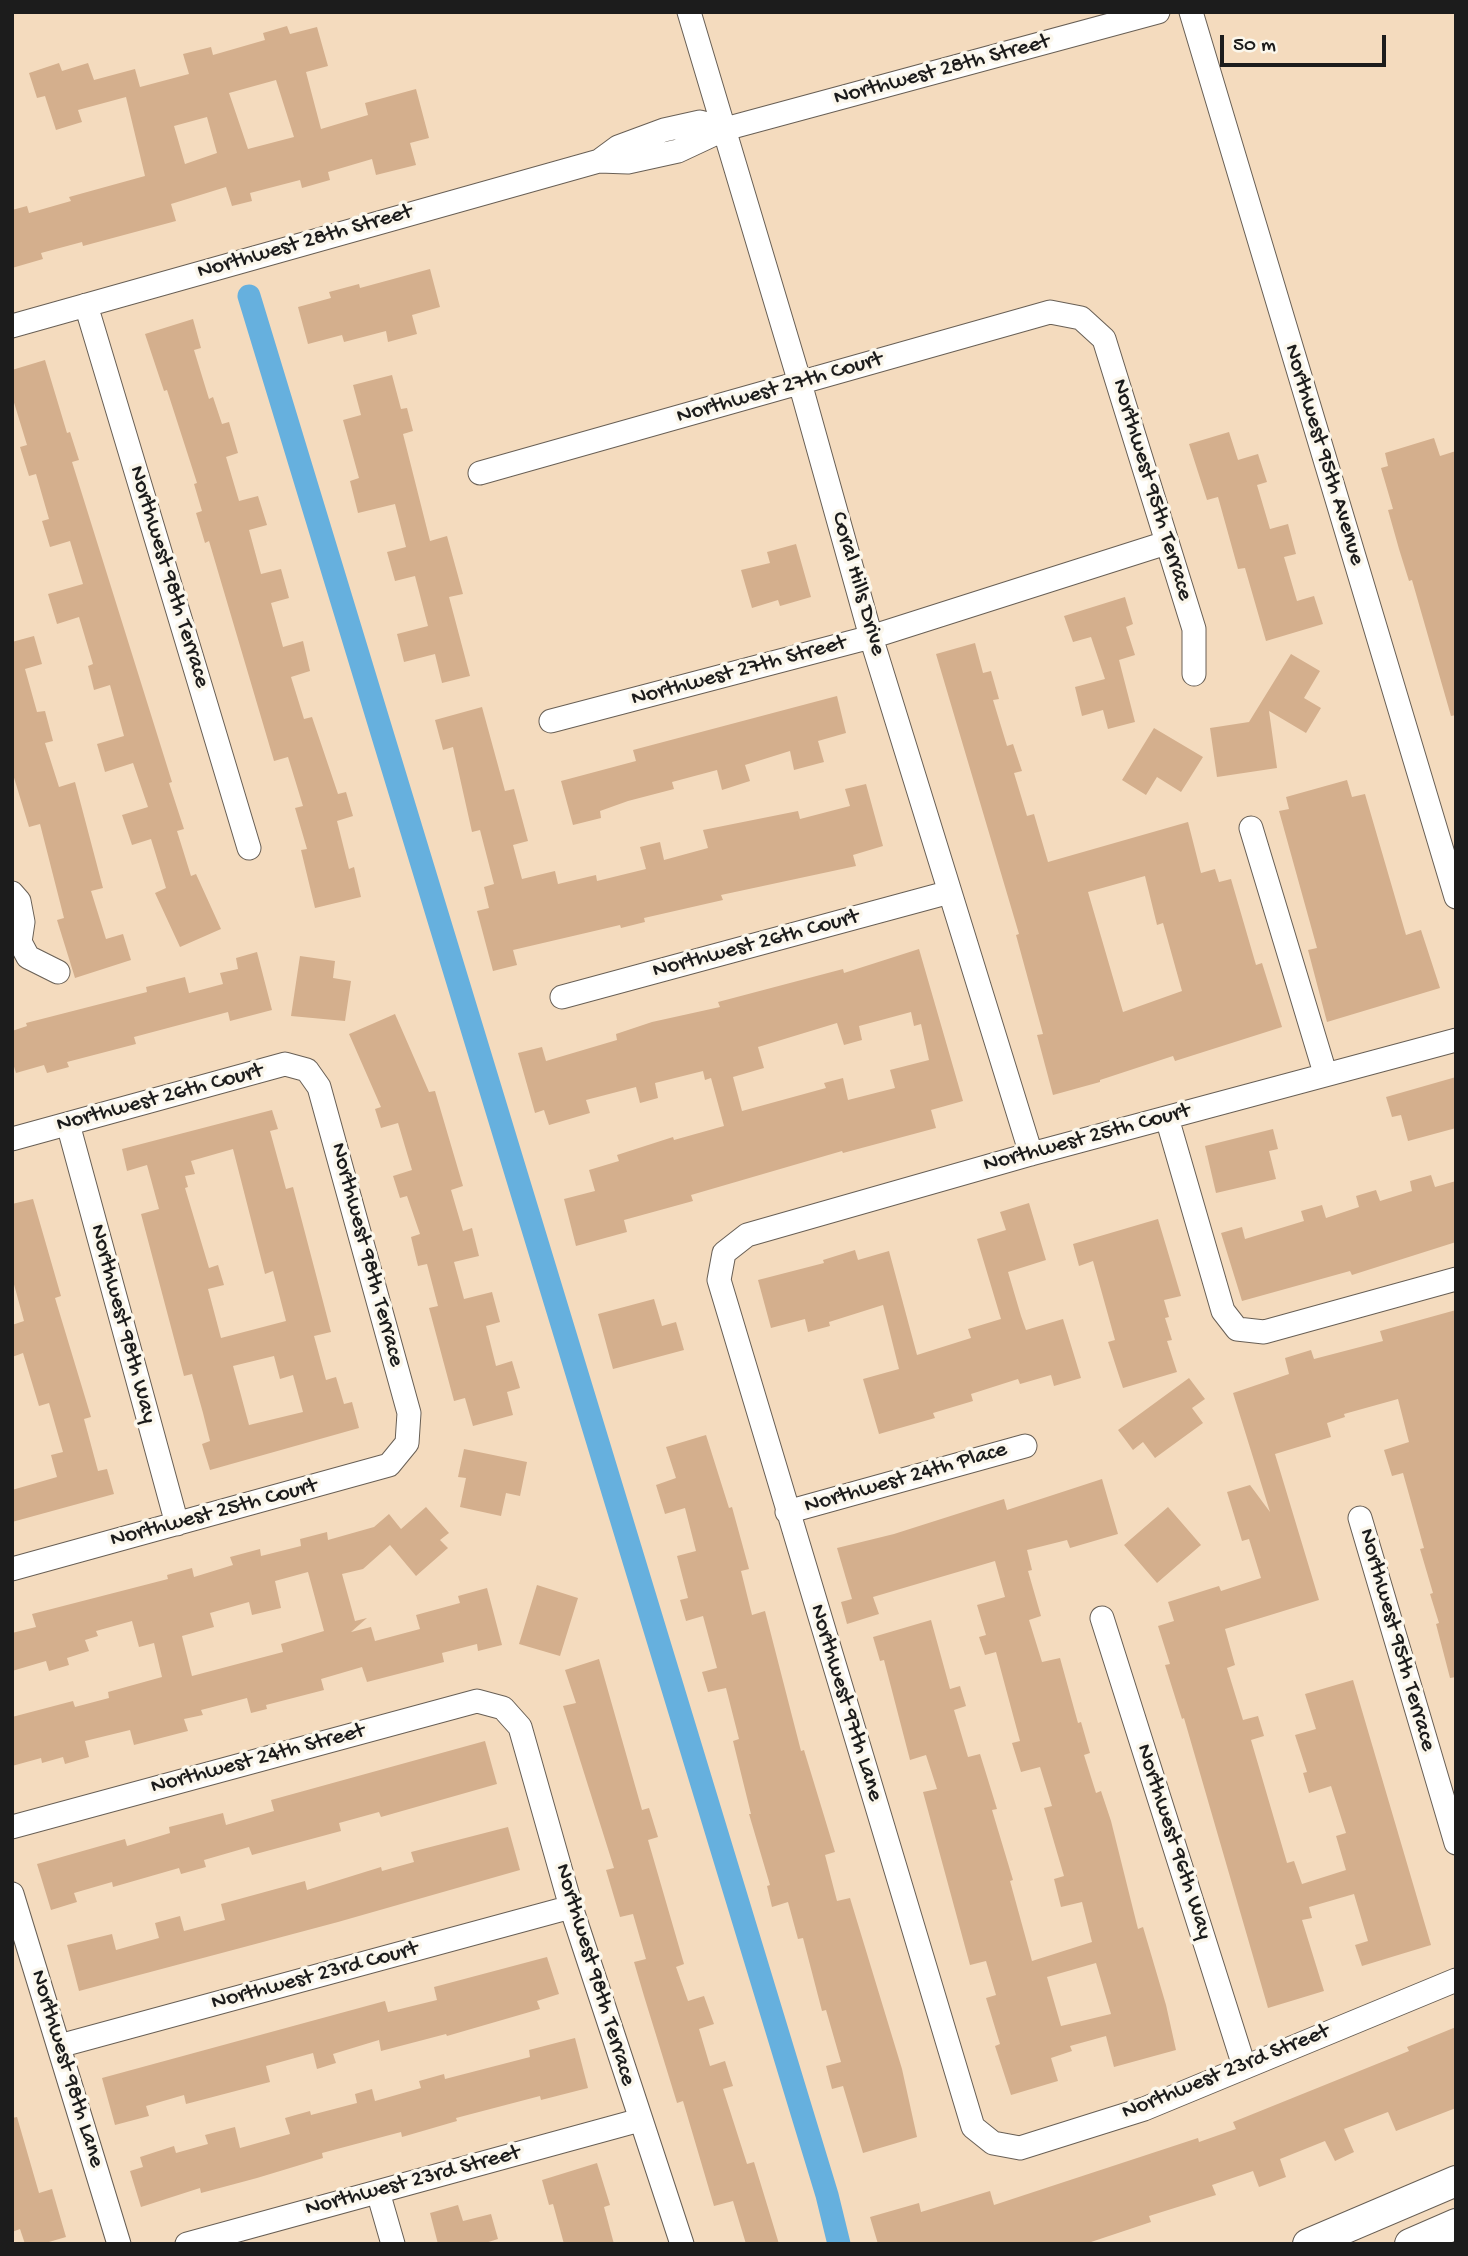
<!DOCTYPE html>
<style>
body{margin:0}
#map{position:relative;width:1468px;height:2256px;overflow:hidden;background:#f4dbbe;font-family:"Gochi Hand",sans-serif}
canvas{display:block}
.frame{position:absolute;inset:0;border:14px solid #1c1c1c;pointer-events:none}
.scale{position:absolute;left:1220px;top:35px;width:166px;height:32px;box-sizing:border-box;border:4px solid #1c1c1c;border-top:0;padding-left:9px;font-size:21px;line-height:24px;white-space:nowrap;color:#1c1c1c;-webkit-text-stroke:5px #fbf7ec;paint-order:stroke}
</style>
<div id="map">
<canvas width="1468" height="2256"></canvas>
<div class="frame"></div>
<div class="scale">50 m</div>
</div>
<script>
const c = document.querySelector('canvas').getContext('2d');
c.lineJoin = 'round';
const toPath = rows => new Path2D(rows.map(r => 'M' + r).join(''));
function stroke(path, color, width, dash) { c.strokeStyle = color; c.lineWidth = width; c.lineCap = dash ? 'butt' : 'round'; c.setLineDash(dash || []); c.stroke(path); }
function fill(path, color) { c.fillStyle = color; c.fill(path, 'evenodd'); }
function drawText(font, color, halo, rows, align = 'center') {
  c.font = font + ' "Gochi Hand",sans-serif'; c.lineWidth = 7; c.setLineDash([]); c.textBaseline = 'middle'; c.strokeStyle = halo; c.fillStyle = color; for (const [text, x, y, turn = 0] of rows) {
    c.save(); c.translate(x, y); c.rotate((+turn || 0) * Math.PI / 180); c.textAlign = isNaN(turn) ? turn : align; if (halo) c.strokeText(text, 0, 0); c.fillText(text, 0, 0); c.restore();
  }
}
stroke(toPath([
 [249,296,827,2195,839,2244]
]), '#66b0de', 23);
fill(toPath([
 [287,26,290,34,317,27,328,66,306,72,321,129,368,115,365,103,416,89,429,138,410,143,416,165,376,175,372,159,328,172,330,180,302,188,300,180,250,193,252,201,232,206,226,187,171,204,176,221,83,246,82,242,41,253,43,259,12,268,12,210,27,206,29,213,71,201,69,197,145,176,126,97,78,110,82,122,56,130,45,96,37,98,29,73,59,63,62,71,88,63,94,80,135,69,140,87,189,74,183,54,211,47,213,55,265,40,263,33],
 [276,80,294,137,248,149,229,93],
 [207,117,217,153,185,164,174,126],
 [430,269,440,307,412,315,417,334,388,342,386,331,344,342,342,335,308,344,298,307,331,298,329,292,359,284,360,288],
 [193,319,201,348,194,350,209,399,213,397,222,424,229,422,238,453,226,457,239,501,258,496,267,525,249,530,261,574,281,569,289,598,271,603,283,647,303,641,310,671,291,677,304,719,312,717,338,794,346,792,353,816,337,821,349,869,354,867,361,897,315,908,301,850,307,849,295,808,303,806,288,757,274,761,209,541,205,543,196,513,202,511,194,484,197,483,167,390,164,391,145,334],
 [45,360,67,433,70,432,79,460,72,462,172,782,169,783,184,829,177,831,191,876,196,874,221,929,180,947,155,893,166,888,151,839,132,845,122,815,148,807,133,763,105,772,97,744,124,736,110,685,94,690,88,666,93,664,79,617,57,624,48,594,83,584,70,541,50,547,42,521,49,519,36,474,29,476,20,447,27,445,12,396,12,370],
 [392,375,401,409,407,408,413,431,403,434,430,541,447,536,463,594,449,597,470,676,442,683,435,654,404,662,397,634,428,626,415,576,395,581,387,552,406,547,395,504,358,513,350,481,359,478,343,420,361,415,353,385],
 [1229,432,1238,460,1258,454,1267,482,1257,485,1270,529,1288,524,1296,554,1284,557,1297,601,1314,596,1323,624,1266,641,1245,568,1238,569,1218,497,1207,500,1189,444],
 [1434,438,1440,456,1456,451,1456,715,1451,716,1412,580,1409,581,1399,549,1388,510,1393,509,1381,468,1388,466,1385,453],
 [796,544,811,597,780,606,778,600,752,608,741,570,770,563,767,552],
 [1125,597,1133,624,1126,627,1135,655,1119,660,1135,722,1108,729,1103,710,1082,716,1075,687,1105,679,1091,637,1073,642,1064,616],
 [34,636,42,664,25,669,37,712,45,711,53,741,45,743,59,787,75,782,103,888,91,891,106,939,123,934,131,960,75,978,57,920,64,918,40,824,29,827,12,771,12,642],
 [975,643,983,673,991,671,999,699,993,700,1007,746,1013,744,1022,771,1014,773,1027,816,1034,814,1048,862,1188,822,1201,873,1215,869,1219,882,1231,879,1256,965,1262,963,1282,1027,1175,1061,1173,1056,1100,1080,1100,1082,1053,1095,1037,1035,1043,1034,1016,935,1019,934,936,654],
 [1145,876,1157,925,1163,923,1182,991,1123,1012,1088,892],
 [1291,654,1320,671,1304,698,1321,708,1306,733,1269,711,1277,768,1217,777,1210,728,1249,722],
 [837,696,846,733,818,741,824,762,794,770,790,751,745,765,750,781,722,790,717,770,672,782,674,789,628,801,600,811,601,818,573,825,561,781,636,761,633,750],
 [482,707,505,791,514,789,528,841,513,845,522,879,555,871,558,884,596,875,597,881,646,869,640,847,660,842,664,860,708,848,703,830,798,811,800,819,850,806,845,789,866,784,883,846,853,855,856,866,721,895,723,900,644,918,645,922,621,928,620,925,513,950,517,965,493,971,477,911,489,908,484,887,494,884,480,830,472,832,453,747,443,750,435,720],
 [1154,728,1203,757,1181,792,1157,777,1146,795,1122,780],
 [1347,780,1352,797,1365,794,1406,935,1421,930,1440,988,1327,1022,1308,950,1317,948,1279,811,1289,809,1286,797],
 [919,949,963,1101,931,1110,936,1128,843,1153,842,1151,691,1195,693,1201,624,1220,627,1232,576,1246,564,1199,595,1191,589,1170,619,1161,617,1155,673,1137,674,1140,724,1126,711,1078,705,1080,703,1071,655,1083,658,1098,640,1103,636,1087,586,1100,590,1113,549,1125,544,1110,535,1113,518,1053,542,1047,546,1061,617,1040,616,1034,652,1022,720,1007,718,1002,843,969,844,973],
 [911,1012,914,1026,921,1024,929,1060,890,1070,895,1088,848,1100,843,1078,824,1083,826,1088,742,1111,733,1077,764,1068,758,1047,837,1023,844,1045,862,1040,859,1026],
 [257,952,272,1010,230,1021,228,1012,134,1037,136,1044,67,1062,69,1067,47,1073,44,1065,16,1073,12,1060,12,1031,27,1026,26,1023,147,992,146,987,185,977,189,993,223,984,220,973,238,969,236,958],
 [300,956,335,961,333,978,351,981,345,1021,291,1016],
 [395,1014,429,1092,435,1091,463,1186,451,1190,463,1231,472,1228,479,1256,454,1262,464,1299,492,1292,500,1322,486,1326,496,1366,512,1361,520,1388,507,1392,513,1415,473,1426,465,1398,454,1401,429,1308,438,1306,427,1264,418,1266,411,1237,420,1234,407,1196,400,1198,393,1176,412,1170,398,1123,381,1128,375,1109,381,1107,349,1034],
 [1456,1077,1456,1128,1408,1141,1401,1115,1392,1117,1386,1097],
 [272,1110,278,1129,270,1131,286,1189,293,1187,331,1332,314,1336,326,1380,336,1377,344,1404,352,1402,359,1428,210,1470,202,1444,210,1441,203,1413,192,1374,184,1376,141,1214,159,1209,147,1165,127,1171,122,1149],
 [233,1149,265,1274,273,1271,286,1321,221,1338,208,1289,224,1285,218,1265,209,1268,185,1188,188,1187,185,1176,195,1174,191,1161],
 [274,1356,280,1379,293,1375,303,1412,249,1425,233,1366],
 [1273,1129,1278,1149,1269,1151,1276,1179,1216,1193,1205,1146],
 [1431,1175,1435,1187,1456,1181,1456,1242,1352,1275,1350,1271,1242,1301,1221,1233,1242,1227,1245,1239,1304,1221,1301,1211,1322,1205,1326,1218,1359,1207,1356,1196,1376,1190,1380,1201,1412,1191,1410,1181],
 [33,1199,61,1296,55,1298,91,1417,84,1419,98,1471,107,1469,114,1494,12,1522,12,1490,57,1477,51,1455,63,1452,49,1403,39,1406,23,1353,12,1357,12,1325,24,1321,12,1277,12,1204],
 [1029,1203,1046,1260,1008,1272,1021,1316,1026,1330,1063,1319,1081,1378,1054,1386,1051,1375,1020,1384,1018,1379,971,1394,973,1401,933,1413,935,1418,879,1434,863,1379,899,1369,883,1305,829,1322,830,1326,808,1332,805,1319,771,1328,758,1280,824,1263,823,1260,855,1250,858,1260,889,1251,917,1355,971,1338,968,1329,1001,1319,977,1239,1006,1230,1000,1212],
 [1158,1219,1181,1296,1164,1300,1169,1317,1165,1318,1172,1340,1167,1341,1177,1372,1123,1388,1108,1342,1115,1340,1093,1261,1079,1266,1073,1244],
 [654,1299,662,1326,676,1322,684,1350,613,1369,598,1314],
 [1456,1310,1456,1677,1450,1678,1436,1624,1439,1623,1430,1594,1433,1593,1420,1549,1424,1548,1403,1473,1392,1476,1384,1450,1409,1442,1398,1399,1344,1414,1345,1417,1327,1423,1331,1437,1275,1454,1319,1600,1225,1629,1235,1665,1227,1668,1243,1720,1258,1716,1264,1736,1251,1740,1287,1863,1294,1861,1302,1884,1346,1870,1336,1836,1346,1833,1331,1786,1309,1793,1303,1773,1307,1772,1295,1735,1316,1729,1305,1694,1353,1680,1431,1945,1362,1966,1355,1945,1368,1941,1354,1894,1309,1907,1312,1918,1302,1920,1324,1991,1268,2008,1184,1718,1182,1719,1165,1665,1170,1664,1158,1626,1174,1621,1168,1602,1219,1586,1221,1591,1261,1578,1249,1539,1242,1541,1227,1492,1250,1485,1270,1512,1233,1393,1289,1374,1285,1358,1311,1350,1314,1359,1383,1341,1380,1331],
 [1189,1378,1205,1399,1192,1408,1203,1423,1155,1458,1143,1442,1133,1450,1118,1430],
 [706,1435,729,1508,732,1507,749,1569,741,1571,752,1615,765,1611,801,1751,804,1750,835,1852,825,1855,837,1901,850,1898,902,2069,917,2137,863,2153,843,2086,832,2089,826,2066,841,2062,826,2010,822,2011,803,1938,798,1939,788,1902,772,1907,767,1886,770,1885,749,1814,751,1814,733,1741,739,1739,726,1688,708,1692,702,1672,717,1668,703,1616,686,1621,680,1600,688,1598,677,1556,696,1551,685,1508,665,1514,656,1485,676,1478,666,1447],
 [464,1449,527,1462,520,1496,506,1493,501,1516,460,1507,466,1478,458,1477],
 [1102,1479,1118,1534,1070,1548,1067,1540,1027,1550,1032,1570,1028,1571,1041,1616,1029,1620,1042,1662,1060,1658,1078,1723,1081,1722,1090,1753,1084,1755,1096,1793,1101,1791,1111,1821,1138,1929,1143,1927,1166,2005,1176,2050,1114,2067,1106,2036,1070,2046,1072,2051,1051,2058,1058,2081,1011,2095,995,2046,1000,2044,986,1998,996,1995,986,1961,970,1965,923,1792,937,1789,926,1755,910,1760,884,1660,880,1661,873,1637,931,1620,950,1689,960,1686,966,1706,954,1710,968,1757,980,1754,997,1809,992,1810,1013,1880,1010,1881,1032,1961,1092,1942,1082,1902,1061,1907,1054,1879,1064,1876,1044,1808,1052,1806,1040,1767,1021,1772,1012,1743,1020,1741,996,1652,985,1655,979,1637,986,1635,977,1605,1005,1597,995,1561,873,1597,879,1614,847,1624,841,1602,852,1599,837,1548,894,1534,1004,1499,1007,1510],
 [1096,1963,1111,2014,1061,2026,1047,1977],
 [426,1507,449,1533,440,1540,448,1548,416,1576,390,1545,363,1569,342,1574,355,1621,367,1618,351,1632,371,1627,375,1641,420,1629,416,1615,460,1603,458,1596,487,1588,502,1645,478,1651,477,1644,442,1653,444,1662,367,1682,362,1667,321,1679,324,1690,266,1705,267,1709,251,1713,247,1698,201,1710,203,1715,184,1719,188,1731,134,1745,130,1730,85,1741,89,1757,65,1764,63,1757,42,1763,41,1758,12,1766,12,1717,73,1701,75,1707,109,1698,108,1692,162,1677,154,1643,139,1647,132,1621,96,1631,98,1636,85,1640,89,1651,67,1658,69,1665,49,1671,46,1661,12,1671,12,1633,36,1627,32,1614,168,1579,167,1575,192,1568,194,1577,233,1565,230,1557,260,1549,261,1556,301,1546,300,1539,327,1532,328,1540,374,1527,389,1514,401,1529],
 [308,1572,324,1631,281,1644,283,1652,192,1676,182,1636,214,1627,210,1613,249,1602,252,1615,281,1608,275,1581],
 [1168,1507,1201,1545,1157,1583,1124,1545],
 [537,1585,578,1598,560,1656,519,1644],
 [599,1659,642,1810,649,1808,658,1837,648,1840,684,1964,676,1967,688,2001,704,1996,714,2024,699,2029,710,2066,725,2061,733,2086,723,2089,747,2164,754,2162,779,2244,746,2244,733,2201,714,2206,683,2101,677,2103,644,1996,634,1962,646,1959,633,1914,620,1917,606,1870,614,1868,563,1706,576,1703,565,1670],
 [485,1741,497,1784,381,1817,379,1812,339,1823,341,1831,252,1855,249,1847,204,1860,206,1867,181,1874,179,1868,113,1887,112,1882,74,1893,77,1902,51,1910,37,1864,125,1839,127,1846,170,1833,169,1827,223,1813,226,1825,274,1811,271,1800],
 [508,1827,520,1870,338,1922,79,1991,67,1945,112,1934,116,1950,159,1938,155,1923,180,1916,184,1931,225,1920,221,1904,305,1881,307,1890,381,1867,382,1871,414,1862,411,1852],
 [547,1957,559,1994,537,2001,540,2009,447,2036,446,2034,381,2051,379,2040,333,2054,336,2063,317,2069,313,2053,266,2066,270,2082,186,2104,184,2095,146,2106,149,2116,115,2125,102,2078,385,2001,388,2012,437,2000,434,1987],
 [1456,2027,1456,2108,1396,2131,1388,2112,1344,2129,1354,2152,1335,2161,1325,2141,1280,2159,1286,2177,1259,2187,1253,2171,1212,2185,1216,2195,1149,2216,1151,2222,1085,2244,878,2244,870,2217,919,2203,921,2212,990,2191,994,2205,1198,2138,1199,2142,1236,2129,1233,2122,1409,2051,1407,2047],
 [575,2038,588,2088,541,2100,540,2096,456,2118,457,2121,402,2137,401,2132,322,2153,323,2158,257,2178,201,2193,200,2188,141,2207,130,2171,143,2167,140,2157,174,2146,176,2153,208,2144,205,2135,235,2127,240,2148,290,2134,285,2118,310,2111,311,2115,357,2103,355,2094,372,2089,375,2101,421,2088,419,2081,444,2074,445,2079,530,2057,529,2050],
 [17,2117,39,2193,52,2189,66,2237,42,2244,25,2244,20,2229,12,2232,12,2118],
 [597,2163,610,2205,604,2207,614,2244,564,2244,553,2204,549,2205,542,2180],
 [458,2205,463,2221,491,2214,498,2239,482,2244,438,2244,430,2213]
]), '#d4af8d');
const minor = toPath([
 [689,12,800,383,871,637,1031,1154],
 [1191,12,1456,897],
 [599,161,618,147,664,130,700,122,725,129],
 [86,305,249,848],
 [12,326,599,161,628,162,678,151,725,129,1158,12],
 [480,473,1050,312,1081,318,1104,339,1194,629,1194,674],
 [551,721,871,637,1166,543],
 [1251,828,1325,1073],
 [12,893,19,901,23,922,20,942,28,957,58,972],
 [562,997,950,892],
 [1456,1040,1031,1154,747,1235,724,1253,719,1280,973,2127,993,2143,1020,2148,1144,2109,1456,1980],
 [1167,1118,1223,1311,1237,1329,1264,1332,1456,1279],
 [68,1124,177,1524],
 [12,1139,285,1064,307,1070,319,1087,409,1413,407,1443,389,1465,12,1569],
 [787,1512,1025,1446],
 [1360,1518,1456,1843],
 [1102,1618,1244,2066],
 [12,1827,477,1701,503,1708,520,1727,571,1907,682,2244],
 [12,1894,119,2244],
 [59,2046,571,1907],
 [378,2192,393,2244],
 [187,2244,640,2120]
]);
const major = toPath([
 [1308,2244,1456,2181],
 [1410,2244,1456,2224]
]);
stroke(minor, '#685f55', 25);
stroke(major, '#685f55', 32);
stroke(minor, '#fff', 23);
stroke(major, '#fff', 30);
drawText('23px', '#1c1c1c', '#fbf7ec', [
 ["Northwest 28th Street",942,71,-15],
 ["Northwest 28th Street",305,243,-16],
 ["Northwest 27th Court",780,389,-16],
 ["Northwest 95th Avenue",1323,455,73],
 ["Northwest 95th Terrace",1151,490,73],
 ["Northwest 98th Terrace",168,577,73],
 ["Coral Hills Drive",857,584,74],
 ["Northwest 27th Street",739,672,-15],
 ["Northwest 26th Court",756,945,-15],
 ["Northwest 26th Court",160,1099,-15],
 ["Northwest 25th Court",1087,1139,-15],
 ["Northwest 98th Terrace",366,1255,75],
 ["Northwest 98th Way",122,1324,75],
 ["Northwest 24th Place",906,1479,-16],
 ["Northwest 25th Court",214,1514,-15],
 ["Northwest 95th Terrace",1396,1640,74],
 ["Northwest 97th Lane",845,1703,73],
 ["Northwest 24th Street",258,1760,-15],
 ["Northwest 96th Way",1173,1842,72],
 ["Northwest 98th Terrace",594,1975,73],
 ["Northwest 23rd Court",315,1977,-15],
 ["Northwest 98th Lane",66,2069,73],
 ["Northwest 23rd Street",1226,2073,-22],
 ["Northwest 23rd Street",413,2182,-15]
]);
</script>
